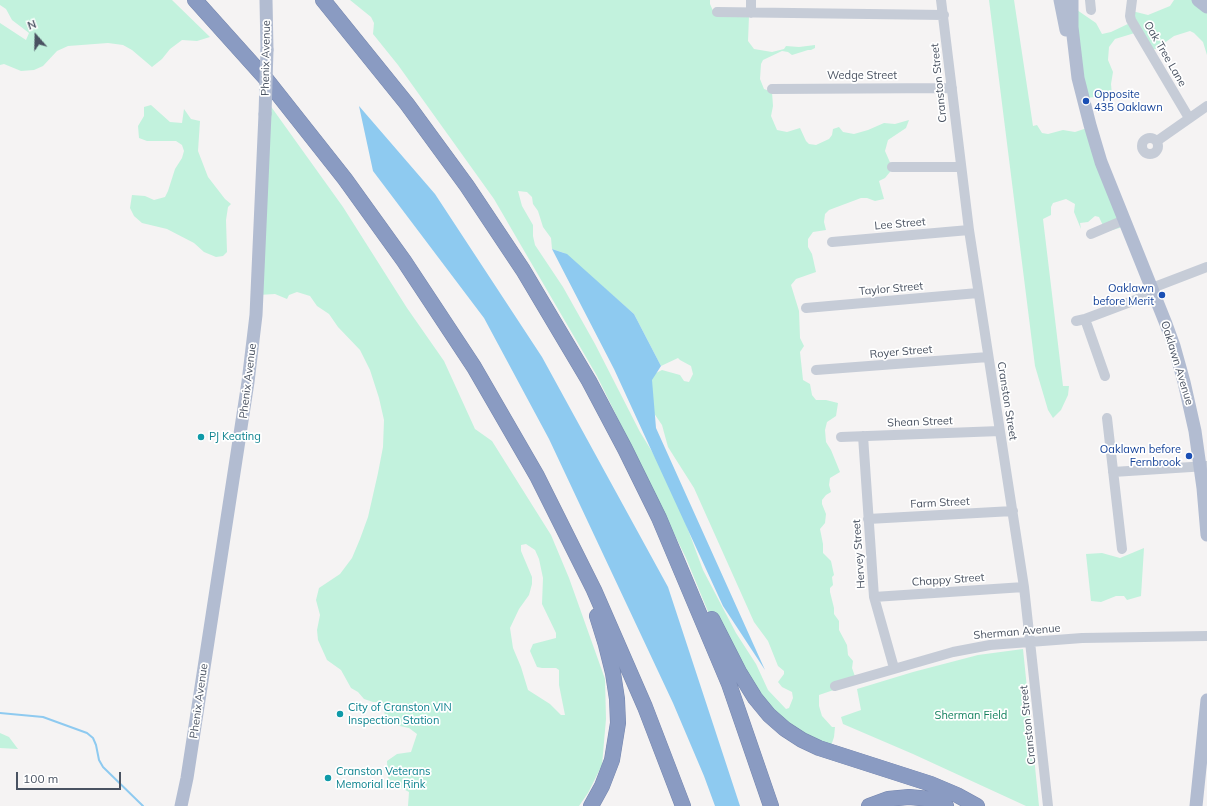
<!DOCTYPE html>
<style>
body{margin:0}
#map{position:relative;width:1207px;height:806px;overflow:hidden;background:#f5f3f3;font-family:Mulish,sans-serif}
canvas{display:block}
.north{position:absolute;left:16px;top:16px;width:40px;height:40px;-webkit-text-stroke:3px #fff;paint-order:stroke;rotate:340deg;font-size:11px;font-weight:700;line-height:16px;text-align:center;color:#495261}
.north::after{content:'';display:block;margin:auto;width:14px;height:18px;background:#495261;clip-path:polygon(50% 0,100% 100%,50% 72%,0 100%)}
.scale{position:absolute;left:16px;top:772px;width:105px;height:18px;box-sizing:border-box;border:2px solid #495261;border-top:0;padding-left:5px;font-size:12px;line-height:14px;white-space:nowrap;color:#495261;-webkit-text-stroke:3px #fff;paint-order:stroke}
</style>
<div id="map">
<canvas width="1207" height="806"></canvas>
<div class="north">N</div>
<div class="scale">100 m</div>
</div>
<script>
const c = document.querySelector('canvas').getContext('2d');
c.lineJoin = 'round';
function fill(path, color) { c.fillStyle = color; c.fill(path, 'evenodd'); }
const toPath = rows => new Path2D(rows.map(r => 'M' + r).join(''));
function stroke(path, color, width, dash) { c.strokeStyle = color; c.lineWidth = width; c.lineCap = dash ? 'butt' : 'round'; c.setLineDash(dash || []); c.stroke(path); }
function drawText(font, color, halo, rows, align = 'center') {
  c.font = font + ' Mulish,sans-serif'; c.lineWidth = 3.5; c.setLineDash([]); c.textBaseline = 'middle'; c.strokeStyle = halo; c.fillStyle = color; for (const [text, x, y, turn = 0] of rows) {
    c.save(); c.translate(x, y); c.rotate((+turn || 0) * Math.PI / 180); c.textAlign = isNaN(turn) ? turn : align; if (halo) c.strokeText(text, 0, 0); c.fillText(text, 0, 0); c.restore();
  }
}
fill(toPath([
 [0,0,172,0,210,37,197,41,182,40,170,49,162,59,152,67,132,50,123,45,108,43,68,46,57,51,43,66,34,70,21,71,4,64,0,65,0,23,26,40,29,33,12,20,6,9,0,5],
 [350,0,710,0,710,4,714,13,749,16,748,41,754,49,772,52,784,49,786,46,799,47,815,45,815,48,811,50,808,50,792,55,788,52,782,51,763,60,761,64,760,79,764,89,772,92,773,106,771,116,777,130,787,132,800,128,806,141,809,144,816,145,829,139,832,135,833,129,839,127,843,132,854,134,868,130,884,123,895,124,909,120,906,128,888,140,885,151,892,167,894,167,885,178,879,181,884,199,875,201,867,198,861,198,829,210,825,214,824,222,826,230,813,232,808,239,808,247,812,254,816,272,796,279,791,285,799,311,800,338,804,346,800,352,803,380,810,384,812,395,816,400,826,400,838,403,836,416,827,422,825,430,826,442,831,450,840,472,830,478,829,485,831,492,826,495,822,500,822,504,826,514,825,523,820,529,823,544,823,553,831,561,834,575,832,577,833,585,830,588,830,592,834,608,834,614,839,621,839,630,847,645,848,655,853,661,852,668,857,682,819,695,819,706,822,716,832,727,835,727,834,737,831,746,779,725,709,614,686,558,597,376,494,199,398,65,373,34,374,23,371,17],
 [518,191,527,192,532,197,533,204,538,211,543,227,551,238,552,249,564,253,634,314,661,366,678,358,680,360,691,366,693,374,689,382,684,381,680,375,662,370,654,374,642,393,647,403,662,425,668,447,694,488,754,622,768,641,778,666,784,671,784,674,778,682,782,687,792,692,793,698,789,708,786,709,768,690,756,664,736,633,703,570,670,481,640,432,595,344,563,287,535,245,533,236,533,225,522,206],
 [989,0,1014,0,1033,126,1037,125,1042,133,1048,134,1063,130,1075,132,1090,127,1126,226,1106,232,1099,217,1095,216,1088,222,1080,223,1081,229,1074,212,1075,204,1066,199,1053,203,1051,207,1051,215,1043,219,1063,386,1069,386,1068,395,1061,410,1053,418,1048,410,1035,366],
 [1174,0,1199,0,1207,6,1207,55,1203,42,1194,33,1190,31,1174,36,1156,49,1148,50,1138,32,1115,39,1109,47,1108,60,1113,72,1111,84,1112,95,1107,93,1097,97,1084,98,1081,90,1077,10,1096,23,1102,34,1111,32,1132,22,1132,11,1148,15,1170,6],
 [267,101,343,207,407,308,444,361,475,429,492,441,551,535,569,578,605,679,606,719,602,765,588,793,579,806,408,806,409,792,388,781,387,761,397,754,411,752,417,734,409,728,386,723,383,702,373,702,364,699,358,692,351,688,341,670,327,660,318,640,317,630,320,615,316,600,319,588,340,574,352,558,360,539,368,517,378,473,383,447,384,420,379,398,370,370,360,350,338,327,329,314,317,306,310,296,297,292,289,295,287,299,275,294,258,295],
 [526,544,535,550,539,559,543,578,542,604,556,633,556,638,533,644,530,651,537,667,542,668,556,668,559,670,559,685,565,715,561,715,550,704,528,690,521,667,513,648,510,628,519,609,529,595,532,584,532,577,521,551,521,545],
 [151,105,170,122,182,123,184,109,191,119,200,121,198,151,208,177,225,199,231,204,228,207,226,220,227,252,223,256,216,257,204,252,194,243,167,229,142,223,134,216,130,208,132,195,145,196,154,200,165,197,168,191,175,169,182,158,184,151,182,145,176,141,147,141,139,138,138,126,144,116,144,107],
 [1144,548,1141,596,1127,600,1124,596,1116,596,1101,602,1091,601,1086,554,1102,553,1120,558],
 [1023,649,1039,806,1026,806,913,754,843,724,841,717,861,710,857,689,913,672,978,655],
 [0,733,9,737,18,749,0,748]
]), '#c2f2dd');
fill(toPath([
 [359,106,435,194,542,357,668,587,740,806,715,806,704,776,673,703,549,439,484,318,373,171],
 [552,249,567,254,634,314,661,366,652,380,656,428,765,670,723,606,614,369]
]), '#8ecaf0');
stroke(toPath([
 [0,713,43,717,87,733,93,738,96,745,99,760,103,767,143,806]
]), '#8ecaf0', 2);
const highway = toPath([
 [195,0,266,79,345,179,404,261,474,367,537,476,594,590,645,707,683,806],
 [323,0,407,104,467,186,523,270,589,381,625,449,659,518,729,684,771,806],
 [712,619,739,672,755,698,769,715,785,729,802,740,819,748,931,784,957,795,977,806],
 [591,806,602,786,612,760,618,723,617,699,613,673,606,645,597,616],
 [869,806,888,799,909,797,930,799,946,806]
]);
stroke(highway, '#7586ae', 16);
stroke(toPath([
 [751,0,751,13],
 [941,0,969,230,1024,587,1048,806],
 [1090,0,1091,10],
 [1132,0,1130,16,1131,20,1189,118],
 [717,12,944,15],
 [772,89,952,88],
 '1142 146a8 8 0 1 1 16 0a8 8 0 1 1-16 0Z',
 [1157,141,1207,106],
 [892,167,961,167],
 [1091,234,1124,220],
 [832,242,969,230],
 [1152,288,1207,267],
 [806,308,978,293],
 [1085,319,1105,376],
 [1076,321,1085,319,1154,293],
 [816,370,988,357],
 [1107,418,1122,549],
 [863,436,874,597,894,668],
 [841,437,1000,431],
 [1113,472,1207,466],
 [868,519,1013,511],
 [874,597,1024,587],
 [835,686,953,652,990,645,1082,638,1207,636]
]), '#c6ccd7', 10);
stroke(toPath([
 [266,0,267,50],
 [1060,0,1066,30],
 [1072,0,1072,27,1078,78,1090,125,1101,162,1166,324,1174,346,1184,382,1195,431,1203,488,1207,535],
 [1198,0,1207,7],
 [181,806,187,778,248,382,256,315,265,114],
 [1196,806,1207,700]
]), '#b2bcd1', 13);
stroke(highway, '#8a9bc2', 15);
stroke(toPath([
 [265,114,267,50]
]), '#b2bcd1', 13);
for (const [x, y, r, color] of [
 [1086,101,4,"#1a4fb4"],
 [1162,295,4,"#1a4fb4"],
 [201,437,4,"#0f9aa8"],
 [1189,456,4,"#1a4fb4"],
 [340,714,4,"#0f9aa8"],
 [328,778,4,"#0f9aa8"]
]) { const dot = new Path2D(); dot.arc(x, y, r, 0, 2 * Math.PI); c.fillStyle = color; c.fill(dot); stroke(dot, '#fff', 1.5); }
drawText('11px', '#495261', '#fff', [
 ["Oak Tree Lane",1165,54,60],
 ["Phenix Avenue",266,58,-89],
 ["Wedge Street",862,76],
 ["Cranston Street",939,83,-96],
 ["Lee Street",900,224,-5],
 ["Taylor Street",891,289,-5],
 ["Royer Street",901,352,-5],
 ["Oaklawn Avenue",1177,363,73],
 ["Phenix Avenue",248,381,-83],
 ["Cranston Street",1007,401,81],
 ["Shean Street",920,422,-2],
 ["Farm Street",940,503,-3],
 ["Hervey Street",859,554,-94],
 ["Chappy Street",948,580,-4],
 ["Sherman Avenue",1017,632,-5],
 ["Phenix Avenue",199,701,-82],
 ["Cranston Street",1028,725,-96]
]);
drawText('11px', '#164399', '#fff', [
 ["Opposite",1094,95,"left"],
 ["435 Oaklawn",1094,108,"left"],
 ["Oaklawn",1154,289],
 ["before Merit",1154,302],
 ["Oaklawn before",1181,450],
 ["Fernbrook",1181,463]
], 'right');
drawText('11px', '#0d838f', '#fff', [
 ["PJ Keating",209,437],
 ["City of Cranston VIN",348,708],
 ["Inspection Station",348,721],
 ["Cranston Veterans",336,772],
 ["Memorial Ice Rink",336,785]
], 'left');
drawText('11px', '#15825f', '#fff', [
 ["Sherman Field",971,716]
]);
</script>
